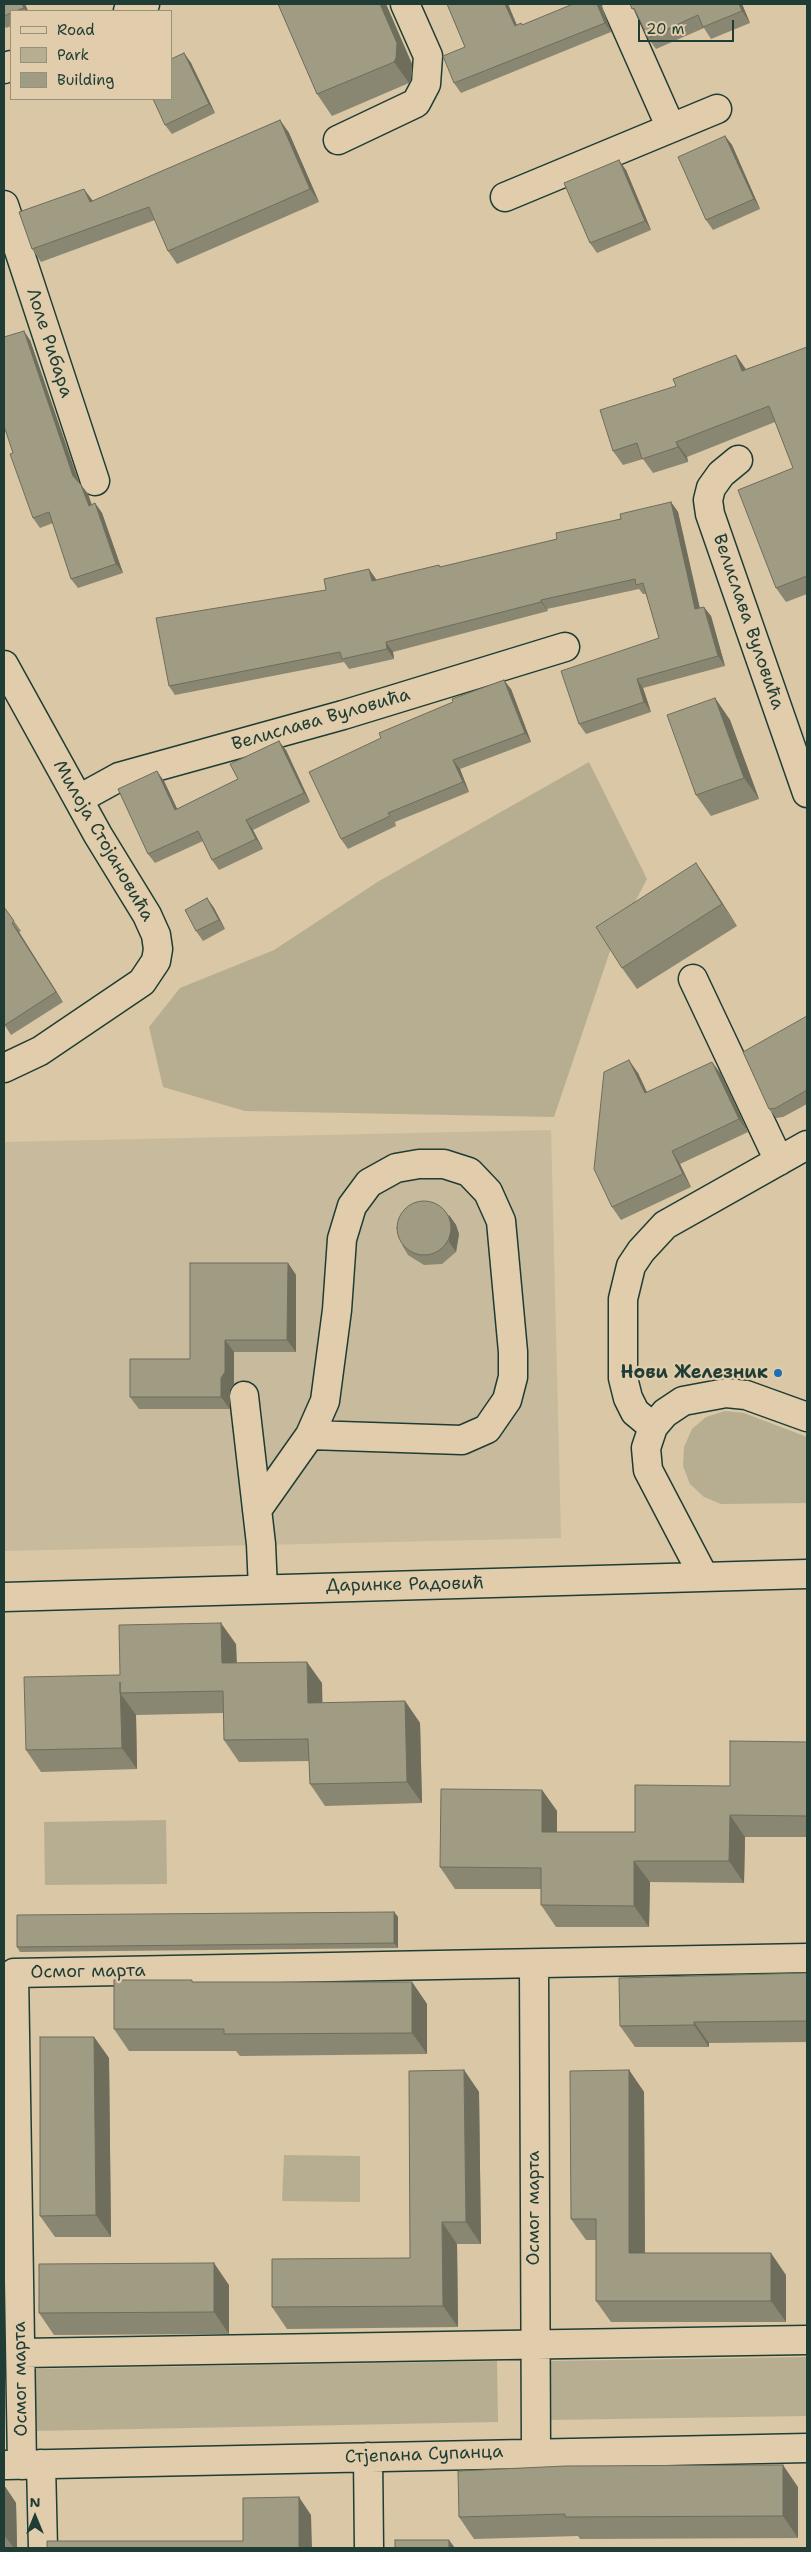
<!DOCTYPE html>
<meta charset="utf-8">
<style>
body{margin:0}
#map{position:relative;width:811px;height:2552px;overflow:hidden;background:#d9c7a6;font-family:"Shantell Sans",sans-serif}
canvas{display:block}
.frame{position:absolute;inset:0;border:5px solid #1f3d34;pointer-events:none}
.legend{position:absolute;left:10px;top:10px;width:162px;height:90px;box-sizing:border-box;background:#e1cdab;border:1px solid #93937b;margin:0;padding:6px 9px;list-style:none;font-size:15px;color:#1f3d34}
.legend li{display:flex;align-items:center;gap:10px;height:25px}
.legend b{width:25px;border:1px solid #93937b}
.north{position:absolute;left:10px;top:2492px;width:50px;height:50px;-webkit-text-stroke:4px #e1cdab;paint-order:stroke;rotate:0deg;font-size:14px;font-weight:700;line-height:20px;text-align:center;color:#1f3d34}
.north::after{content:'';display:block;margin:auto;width:18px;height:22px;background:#1f3d34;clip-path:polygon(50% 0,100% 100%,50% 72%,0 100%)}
.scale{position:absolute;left:638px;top:20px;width:96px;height:22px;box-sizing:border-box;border:2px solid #1f3d34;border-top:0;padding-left:6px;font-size:15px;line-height:18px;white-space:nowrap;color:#1f3d34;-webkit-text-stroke:4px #e1cdab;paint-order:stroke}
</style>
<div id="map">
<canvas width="811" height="2552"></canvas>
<div class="frame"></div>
<ul class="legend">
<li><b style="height:6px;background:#e1cdab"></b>Road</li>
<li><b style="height:14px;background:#b7ae91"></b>Park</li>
<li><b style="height:14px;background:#9f9c83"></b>Building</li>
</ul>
<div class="north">N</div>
<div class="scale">20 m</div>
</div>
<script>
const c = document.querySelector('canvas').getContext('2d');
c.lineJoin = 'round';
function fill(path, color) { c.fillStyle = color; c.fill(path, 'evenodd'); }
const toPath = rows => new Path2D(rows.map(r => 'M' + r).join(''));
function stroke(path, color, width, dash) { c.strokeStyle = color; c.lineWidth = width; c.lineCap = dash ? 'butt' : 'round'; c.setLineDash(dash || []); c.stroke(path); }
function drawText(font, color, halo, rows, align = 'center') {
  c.font = font + ' "Shantell Sans",sans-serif'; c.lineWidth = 4.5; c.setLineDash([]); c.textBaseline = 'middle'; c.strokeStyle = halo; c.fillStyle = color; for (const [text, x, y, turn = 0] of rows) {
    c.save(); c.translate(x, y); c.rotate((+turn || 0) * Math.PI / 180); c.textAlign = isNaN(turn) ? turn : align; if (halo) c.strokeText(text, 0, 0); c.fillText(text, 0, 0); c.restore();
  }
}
fill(toPath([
 [551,1130,561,1538,4,1551,4,1142]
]), '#c8ba9c');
fill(toPath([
 [589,762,647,879,611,948,554,1117,245,1111,163,1087,149,1027,180,988,274,950,379,881],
 [725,1411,744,1413,807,1437,807,1503,721,1504,704,1497,690,1484,683,1466,684,1447,692,1429,706,1417],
 [166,1820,167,1884,45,1885,44,1822],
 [284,2155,360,2156,360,2202,282,2201],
 [807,2357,807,2416,549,2420,549,2361],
 [497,2361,498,2422,33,2431,32,2369]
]), '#b7ae91');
const minor = toPath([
 [616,4,671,128],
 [338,140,416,103,426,84,428,56,405,4],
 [505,197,717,109],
 [4,205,95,481],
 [738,460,721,474,711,488,708,500,710,514,807,793],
 [4,665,98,835,147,915,156,935,158,949,156,961,142,982,40,1051,4,1068],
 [79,799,119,777,343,715,565,647],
 [693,979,779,1161],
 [244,1396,261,1544,263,1589],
 [653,1427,635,1412,628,1398,623,1378,623,1299,631,1266,641,1251,665,1225,807,1145],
 [257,1510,310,1435,325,1401,337,1310,342,1239,352,1206,369,1183,396,1168,419,1164,444,1164,469,1172,488,1192,501,1221,513,1352,513,1377,507,1400,487,1429,462,1440,310,1435],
 [704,1577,648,1470,646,1448,653,1427,665,1413,683,1401,726,1393,746,1395,807,1417],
 [4,1597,807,1574],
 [534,1964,536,2452],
 [22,2353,807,2340],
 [368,2457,369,2548],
 [41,2464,43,2548],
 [5,2465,807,2448],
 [22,2465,14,1973,807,1958]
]);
const major = toPath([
 [128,11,145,4],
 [4,69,11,65]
]);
stroke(minor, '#1f3d34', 31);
stroke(major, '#1f3d34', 31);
stroke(minor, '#e1cdab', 28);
stroke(major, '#e1cdab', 28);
fill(toPath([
 [4,4,25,4,28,11,11,11,11,26,6,28,4,24],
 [278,4,386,4,412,64,411,80,409,83,332,116,317,94],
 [447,4,508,4,517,25,521,23,522,25,601,4,611,32,461,93,454,83,465,47],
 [630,4,742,4,750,23,711,39,704,28,656,49,648,38,640,20],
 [184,53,191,63,215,113,172,134,165,125],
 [280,120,289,133,319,202,177,264,168,251,155,220,41,262,32,249,93,201],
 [725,136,732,145,760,209,713,230,706,220],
 [626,170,651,230,597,253,590,243],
 [30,340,79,482,88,494,92,505,95,503,102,513,123,573,78,588,71,579,53,523,40,528,33,518,13,453],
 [807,348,807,594,786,602,776,588,793,468,775,422,687,457,688,462,653,473,643,459,623,465,613,451,676,386,736,355,746,369],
 [671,502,678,512,700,608,711,616,725,666,643,688,651,712,586,734,579,724,659,638,646,594,643,594,639,589,547,609,548,611,393,652,394,659,349,669,344,662,175,695,169,686,326,590,376,579,376,580,439,565,441,567,557,539],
 [511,689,531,742,460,769,469,792,395,822,396,826,348,849,341,839],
 [715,698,730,720,759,799,711,816,696,795],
 [286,750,310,802,253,830,263,849,219,870,212,860,203,841,155,863,148,854,164,781,177,809,238,779],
 [696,863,711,885,737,926,637,989,622,968],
 [207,898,214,908,225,929,203,941,196,931],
 [4,907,21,931,19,932,63,1002,11,1035,4,1024],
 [807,1016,807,1104,783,1117,776,1118,769,1109],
 [638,1073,647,1092,721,1074,748,1132,680,1164,691,1187,621,1220,612,1207],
 [449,1215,456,1225,459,1234,456,1252,442,1264,424,1265,408,1255,402,1245],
 [288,1263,296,1275,296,1352,234,1352,234,1384,230,1390,230,1409,139,1409,130,1397,190,1359],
 [236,1644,237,1663,322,1683,322,1703,405,1701,420,1723,422,1803,325,1806,310,1784,309,1761,239,1762,224,1740,223,1713,136,1715,137,1769,41,1772,26,1750,120,1675],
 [807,1742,807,1837,745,1837,744,1883,650,1882,649,1927,556,1927,541,1905,541,1889,455,1889,440,1867,542,1790,557,1811,557,1832,635,1832,730,1786],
 [394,1912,398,1917,398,1948,20,1952,17,1947],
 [807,1974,807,2042,709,2043,709,2047,635,2047,620,2026],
 [193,1982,412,1982,427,2004,427,2054,240,2056,236,2051,129,2051,114,2029],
 [94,2037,109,2058,111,2237,55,2237,40,2216],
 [464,2070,479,2092,481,2244,457,2244,458,2327,287,2329,272,2307,410,2258],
 [629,2070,644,2092,645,2253,786,2275,786,2322,611,2322,596,2301,596,2240,586,2240,571,2219],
 [229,2285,229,2334,54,2335,39,2313],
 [4,2485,16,2503,17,2548,4,2548],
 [798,2487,798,2538,580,2539,578,2536,474,2539,459,2517]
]), '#898671');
fill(toPath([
 [22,4,25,4,28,11,26,11],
 [380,4,386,4,412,64,411,80,409,83,394,62],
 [505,4,508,4,521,36,515,26],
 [597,4,600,4,611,32,605,23],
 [739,4,742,4,750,23,742,11],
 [184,53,191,63,215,113,209,104],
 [280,120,289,133,319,202,310,189],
 [725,136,732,145,760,209,754,199],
 [619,160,626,170,651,230,645,221],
 [84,189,93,201,90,202],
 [24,331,30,340,80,486,73,476],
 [736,355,746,370,742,371],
 [676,442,687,457,688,462,678,447],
 [81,485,88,494,95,515,89,506],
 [671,502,678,512,702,619,695,609],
 [95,503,102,513,123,573,116,564],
 [369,569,376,579,379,591,372,581],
 [541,600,547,609,548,611,541,602],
 [704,607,711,616,725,666,718,656],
 [386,642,393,652,394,659,387,649],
 [637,679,643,688,651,712,644,702],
 [504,680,511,689,531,742,525,733],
 [715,698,730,720,759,799,744,778],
 [279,741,286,750,310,802,304,793],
 [453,760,460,769,469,792,463,782],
 [157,771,164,781,182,819,175,810],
 [246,820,253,830,263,849,256,839],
 [696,863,711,885,737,926,722,904],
 [207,898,214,908,225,929,219,920],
 [12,923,19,932,63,1002,56,992],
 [629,1060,638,1073,653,1106,645,1093],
 [712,1062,721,1074,748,1132,739,1119],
 [672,1151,680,1164,691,1187,683,1174],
 [449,1215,456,1225,459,1234,456,1252,449,1242],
 [288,1263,296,1275,296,1352,287,1340],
 [225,1340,234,1352,234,1384,230,1390,230,1409,221,1397,221,1378],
 [221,1623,236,1644,237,1685,222,1663],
 [307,1662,322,1683,323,1725,308,1703],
 [120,1693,136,1715,137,1769,122,1748],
 [405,1701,420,1723,422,1803,407,1782],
 [542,1790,557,1811,557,1853,542,1832],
 [730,1815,745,1837,744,1883,729,1861],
 [634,1861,650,1882,649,1927,634,1906],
 [394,1912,398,1917,398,1948,394,1943],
 [412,1982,427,2004,427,2054,412,2033],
 [694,2022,709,2043,709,2047,694,2025],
 [94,2037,109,2058,111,2237,96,2215],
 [464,2070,479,2092,481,2244,466,2222],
 [629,2070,644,2092,645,2275,629,2253],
 [442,2222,457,2244,458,2327,443,2306],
 [771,2253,786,2275,786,2322,771,2301],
 [214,2263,229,2285,229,2334,214,2312],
 [783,2465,798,2487,798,2538,783,2516],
 [4,2485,16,2503,17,2548,14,2548,4,2535],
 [299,2497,311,2515,312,2548,299,2548],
 [449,2540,455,2548,449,2548]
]), '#6f6d5c');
const building = toPath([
 [4,4,22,4,24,8,15,11,11,11,11,13,4,16,4,4],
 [278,4,380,4,397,43,396,58,394,62,317,94,278,4],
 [447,4,505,4,515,26,521,23,522,25,573,4,597,4,605,23,454,83,443,56,465,47,447,4],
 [630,4,739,4,742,11,703,27,698,15,648,38,634,8,632,9,630,4],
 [184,53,209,104,165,125,153,99,171,99,171,59,184,53],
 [280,120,310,189,168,251,149,207,32,249,19,212,84,189,90,202,280,120],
 [725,136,754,199,706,220,678,157,725,136],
 [619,160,645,221,590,243,564,183,619,160],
 [24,331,73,476,81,485,89,506,95,503,116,564,71,579,49,512,33,518,10,454,13,453,4,426,4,337,24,331],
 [807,347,807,576,776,588,738,490,793,468,769,406,676,442,678,447,642,459,637,443,613,451,600,410,676,386,673,379,736,355,742,371,807,347],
 [671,502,695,609,704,607,718,656,637,679,644,702,579,724,561,671,659,638,643,583,636,585,635,579,541,600,541,602,386,642,387,649,342,659,340,652,169,686,156,618,326,590,324,579,369,569,372,581,439,565,440,567,557,539,556,533,621,519,620,514,671,502],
 [504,680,525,733,453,760,463,782,388,813,390,816,341,839,309,772,381,738,379,733,453,702,452,699,504,680],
 [715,698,744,778,696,795,667,715,715,698],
 [279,741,304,793,246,820,256,839,212,860,198,831,148,854,118,789,157,771,175,810,238,779,230,764,279,741],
 [696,863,722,904,622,968,596,927,696,863],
 [207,898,219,920,196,931,185,910,207,898],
 [4,907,14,921,12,923,56,992,5,1025,4,1024,4,907],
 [807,1016,807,1090,776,1108,769,1109,743,1052,807,1016],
 [629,1060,645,1093,712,1062,739,1119,672,1151,683,1174,612,1207,594,1169,604,1072,629,1060],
 '397 1228a27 27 0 1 1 54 0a27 27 0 1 1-54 0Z',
 [190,1263,288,1263,287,1340,225,1340,225,1372,221,1378,221,1397,130,1397,130,1359,190,1359,190,1263],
 [221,1623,222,1663,307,1662,308,1703,405,1701,407,1782,310,1784,308,1739,224,1740,223,1691,120,1693,120,1682,122,1748,26,1750,24,1677,120,1675,119,1625,221,1623],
 [730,1741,807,1742,807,1816,730,1815,729,1861,634,1861,634,1906,541,1905,541,1868,440,1867,441,1789,542,1790,542,1832,635,1832,635,1785,730,1786,730,1741],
 [394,1912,394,1943,17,1947,17,1915,394,1912],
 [807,1973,807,2021,694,2022,694,2025,620,2026,619,1978,807,1973],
 [114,1980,192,1980,192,1982,412,1982,412,2033,224,2034,224,2029,114,2029,114,1980],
 [40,2037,94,2037,96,2215,40,2216,40,2037],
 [464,2070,466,2222,442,2222,443,2306,272,2307,272,2259,410,2258,409,2071,464,2070],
 [629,2070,629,2253,771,2253,771,2301,596,2301,596,2219,571,2219,570,2071,629,2070],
 [214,2263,214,2312,39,2313,39,2264,214,2263],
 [783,2465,783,2516,565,2517,565,2514,459,2517,458,2471,565,2466,783,2465],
 [299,2497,299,2548,47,2548,47,2541,243,2541,243,2498,299,2497],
 [395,2540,449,2540,449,2548,395,2548,395,2540]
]);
fill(building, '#9f9c83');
stroke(building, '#6f6d5c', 1);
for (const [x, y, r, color] of [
 [778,1373,5,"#1f6fb2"]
]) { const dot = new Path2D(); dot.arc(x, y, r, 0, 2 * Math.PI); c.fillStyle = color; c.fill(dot); stroke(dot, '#e1cdab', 2); }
drawText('18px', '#1f3d34', '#e1cdab', [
 ["Лоле Рибара",49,343,72],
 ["Велислава Вуловића",748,622,71],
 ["Велислава Вуловића",321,720,-16],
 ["Милоја Стојановића",103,841,60],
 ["Даринке Радовић",405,1585,-1],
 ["Осмог марта",88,1972,-1],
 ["Осмог марта",534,2208,-90],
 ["Осмог марта",21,2379,-91],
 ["Стјепана Супанца",424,2455,-2]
]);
drawText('bold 18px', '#1f3d34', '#e1cdab', [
 ["Нови Железник",768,1373]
], 'right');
</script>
